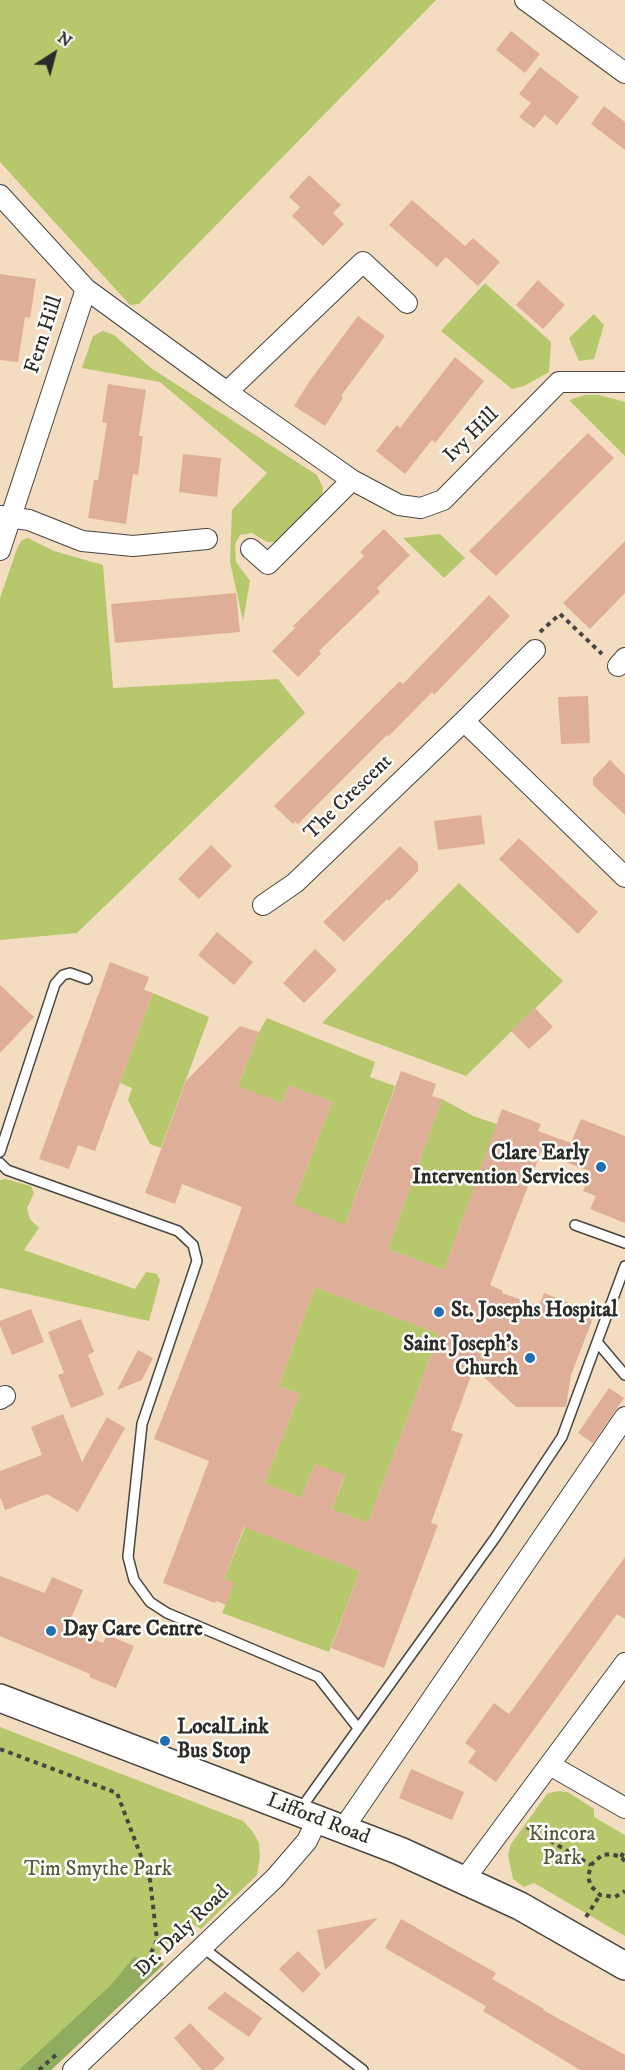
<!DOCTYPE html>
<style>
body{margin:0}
#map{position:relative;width:625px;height:2070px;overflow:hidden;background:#f4dcc0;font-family:"IM FELL DW Pica",serif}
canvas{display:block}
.north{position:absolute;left:24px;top:24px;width:60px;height:60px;-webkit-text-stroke:4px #fdfcf7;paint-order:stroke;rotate:36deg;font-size:16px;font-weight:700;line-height:24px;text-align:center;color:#2b2b2b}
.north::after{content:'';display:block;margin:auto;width:21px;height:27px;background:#2b2b2b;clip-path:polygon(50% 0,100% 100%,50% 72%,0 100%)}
</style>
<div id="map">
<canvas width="625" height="2070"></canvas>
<div class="north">N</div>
</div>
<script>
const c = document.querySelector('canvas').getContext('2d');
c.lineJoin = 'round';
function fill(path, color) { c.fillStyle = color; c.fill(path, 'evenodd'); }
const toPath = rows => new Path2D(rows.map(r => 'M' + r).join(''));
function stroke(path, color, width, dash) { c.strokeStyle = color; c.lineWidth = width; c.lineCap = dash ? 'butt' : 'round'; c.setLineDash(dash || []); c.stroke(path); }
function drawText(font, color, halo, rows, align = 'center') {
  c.font = font + ' "IM FELL DW Pica",serif'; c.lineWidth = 5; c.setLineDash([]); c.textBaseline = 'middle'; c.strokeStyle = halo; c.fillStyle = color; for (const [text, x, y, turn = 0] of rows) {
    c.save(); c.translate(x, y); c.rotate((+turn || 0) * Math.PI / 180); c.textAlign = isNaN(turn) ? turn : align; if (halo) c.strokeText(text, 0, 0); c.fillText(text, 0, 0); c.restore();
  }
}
fill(toPath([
 [0,0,436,0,139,304,130,305,0,162],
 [485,283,551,342,549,372,524,386,512,389,441,331],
 [594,314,604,325,594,359,579,361,569,338],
 [103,331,114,335,151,368,317,475,323,488,321,499,278,542,267,542,252,533,240,535,235,544,236,562,250,581,243,621,230,562,232,510,267,473,160,382,82,368,93,336],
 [585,395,599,395,625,402,625,456,569,400],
 [440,534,465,558,444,578,403,538],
 [28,538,54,551,103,565,113,688,278,679,305,713,77,933,0,940,0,598,18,546,22,540],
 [459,883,563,981,466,1076,322,1023],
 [153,993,209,1017,161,1148,150,1144,128,1100,132,1088,120,1083],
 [267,1018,375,1062,370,1077,395,1086,345,1225,290,1212,332,1102,289,1085,282,1103,263,1096,223,1125,259,1032],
 [442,1099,473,1116,497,1124,444,1270,388,1249],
 [6,1179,31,1186,34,1193,27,1208,30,1219,39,1228,24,1250,135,1289,146,1272,157,1274,160,1280,149,1321,0,1288,0,1180],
 [315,1287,439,1334,368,1523,332,1509,345,1476,315,1464,301,1498,264,1483,300,1394,279,1386],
 [245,1527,360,1571,329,1652,222,1613,234,1583,224,1579],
 [0,1727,243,1821,253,1832,259,1843,260,1857,257,1875,201,1929,189,1922,160,1951,164,1964,51,2070,0,2070],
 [557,1791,568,1792,594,1809,594,1817,625,1835,625,1936,534,1883,524,1887,513,1879,508,1855,511,1844,547,1794]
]), '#b6c86b');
fill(toPath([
 [134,1957,164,1964,51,2070,19,2070,111,1985]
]), '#90ac5f');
fill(toPath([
 [511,31,540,54,525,73,496,50],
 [540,67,579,97,557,125,545,115,534,128,519,117,531,103,519,94],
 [604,106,625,122,625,150,591,124],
 [309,175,341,205,333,213,344,224,323,246,292,216,300,207,289,197],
 [412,200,465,246,473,238,500,262,478,286,446,257,437,267,389,225],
 [0,274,36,279,30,318,25,317,18,362,0,360],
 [538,280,565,305,543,329,516,305],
 [358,316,385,336,341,396,343,398,325,426,294,406,309,382],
 [455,357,484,381,435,443,432,440,405,474,376,451,397,425,400,428],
 [108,384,146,390,139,436,143,436,138,475,133,474,126,524,88,518,94,480,98,480,107,423,102,422],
 [588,433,614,458,496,576,469,551],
 [183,454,221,458,217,497,179,492],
 [384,529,410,555,377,588,380,592,319,651,321,654,298,677,272,651,296,627,292,627,364,556,360,552],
 [625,541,625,593,590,629,563,603],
 [236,593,240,632,115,643,111,604],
 [489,595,510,616,434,695,432,692,389,736,387,735,298,824,295,822,293,824,274,806,400,681,403,684],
 [588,696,590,743,561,744,558,697],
 [610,760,625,775,625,815,593,785,593,778],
 [481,815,485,844,438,850,434,821],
 [519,838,598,912,578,934,499,859],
 [211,845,232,866,199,899,178,879],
 [400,846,418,863,418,871,389,901,387,899,344,942,323,922],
 [217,932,253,962,234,985,198,955],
 [315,949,337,970,304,1003,283,983],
 [110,962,149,977,144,990,153,993,95,1151,78,1145,69,1169,39,1159],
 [0,985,34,1017,0,1053],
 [535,1008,553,1027,529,1049,511,1031],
 [240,1026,259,1032,238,1086,282,1103,289,1085,332,1102,293,1204,345,1225,401,1071,436,1084,432,1096,442,1099,388,1249,444,1270,502,1109,541,1124,538,1131,571,1143,581,1119,625,1136,625,1223,590,1209,596,1196,583,1191,591,1172,541,1152,490,1285,503,1291,502,1293,539,1306,544,1293,595,1313,571,1375,566,1407,516,1407,474,1368,451,1430,463,1434,431,1523,438,1525,384,1668,331,1648,360,1571,244,1527,224,1579,234,1583,226,1605,216,1601,215,1603,163,1583,209,1461,154,1439,209,1299,242,1207,182,1184,175,1204,145,1193,186,1081],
 [315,1287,439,1334,368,1523,332,1509,345,1475,315,1464,301,1498,264,1483,300,1394,279,1386],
 [31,1309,44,1342,12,1355,0,1326,0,1321],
 [81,1319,94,1352,88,1355,104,1395,71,1408,58,1375,64,1373,48,1332],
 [138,1350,153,1358,142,1380,117,1390],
 [609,1388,624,1398,593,1443,578,1433],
 [63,1414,82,1462,107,1417,125,1428,78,1512,47,1494,5,1510,0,1497,0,1471,42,1455,31,1427],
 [625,1557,625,1619,617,1614,496,1782,468,1762,476,1751,465,1743,494,1703,509,1714],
 [0,1576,45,1593,52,1577,83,1590,67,1628,103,1643,107,1635,134,1646,116,1688,89,1677,90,1674,0,1636],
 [411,1769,464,1792,452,1820,399,1798],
 [378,1918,325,1970,317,1930],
 [401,1919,496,1973,492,1979,544,2009,543,2010,625,2055,625,2070,580,2070,483,2011,486,2006,385,1948],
 [298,1951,321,1974,303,1993,279,1969],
 [225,1992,262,2018,249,2037,207,2008],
 [190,2023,225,2059,213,2070,202,2070,174,2038]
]), '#deae99');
const service = toPath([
 [0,1152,55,984,63,975,70,973,87,979],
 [0,1163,7,1170,178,1231,193,1245,197,1261,193,1273,142,1424,128,1557,134,1580,150,1602,167,1613,318,1677,358,1728],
 [575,1225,625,1243],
 [597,1342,625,1375],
 [299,1811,495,1538,562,1437,625,1266],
 [202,1947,363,2070]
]);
const minor = toPath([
 [525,0,625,73],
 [0,195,86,289,227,392,363,262,407,303],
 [227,392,352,480,399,505,421,508,443,500,559,382,625,382],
 [0,516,29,520,82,541,133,546,207,539],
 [251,549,268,564,352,480],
 [0,550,86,289],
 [618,666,625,658],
 [464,721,625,877],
 [263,905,295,883,464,721,535,650],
 [0,1399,5,1396],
 [550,1765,625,1808],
 [343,1829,625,1417],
 [464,1880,625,1663],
 [73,2070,275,1878,307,1841,317,1820]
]);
const secondary = toPath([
 [0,1698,400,1851,520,1906,625,1966]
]);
stroke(service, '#494641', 12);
stroke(minor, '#494641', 22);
stroke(secondary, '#494641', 30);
stroke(toPath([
 [540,632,560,614,602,654],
 [0,1749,117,1793,150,1880,157,1940,141,1975],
 [527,1827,591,1865],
 [621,1857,625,1850],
 [625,1861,621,1857,611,1854,602,1855,591,1865,588,1877,591,1886,600,1895,615,1897,625,1891],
 [586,1917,600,1895],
 [39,2070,57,2054]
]), '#494641', 4, [4.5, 4.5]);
stroke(service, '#fff', 9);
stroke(minor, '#fff', 20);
stroke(secondary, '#fff', 27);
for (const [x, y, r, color] of [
 [601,1167,6,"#1f6fb2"],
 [439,1312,6,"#1f6fb2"],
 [530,1358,6,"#1f6fb2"],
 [51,1631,6,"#1f6fb2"],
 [165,1741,6,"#1f6fb2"]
]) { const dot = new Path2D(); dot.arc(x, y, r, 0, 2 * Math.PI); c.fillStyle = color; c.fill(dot); stroke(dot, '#fdfcf7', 2); }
drawText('21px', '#2b2b2b', '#fdfcf7', [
 ["Fern Hill",45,335,-72],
 ["Ivy Hill",472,436,-45],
 ["The Crescent",349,798,-44],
 ["Lifford Road",318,1820,21],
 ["Dr. Daly Road",183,1932,-44]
]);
drawText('bold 21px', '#2b2b2b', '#fdfcf7', [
 ["Clare Early",589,1155,"right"],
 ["Intervention Services",589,1179,"right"],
 ["St. Josephs Hospital",451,1312],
 ["Saint Joseph's",518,1346,"right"],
 ["Church",518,1370,"right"],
 ["Day Care Centre",63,1631],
 ["LocalLink",177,1729],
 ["Bus Stop",177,1753]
], 'left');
drawText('21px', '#555a3e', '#fdfcf7', [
 ["Kincora",562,1836],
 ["Park",562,1860],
 ["Tim Smythe Park",98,1871]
]);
</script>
